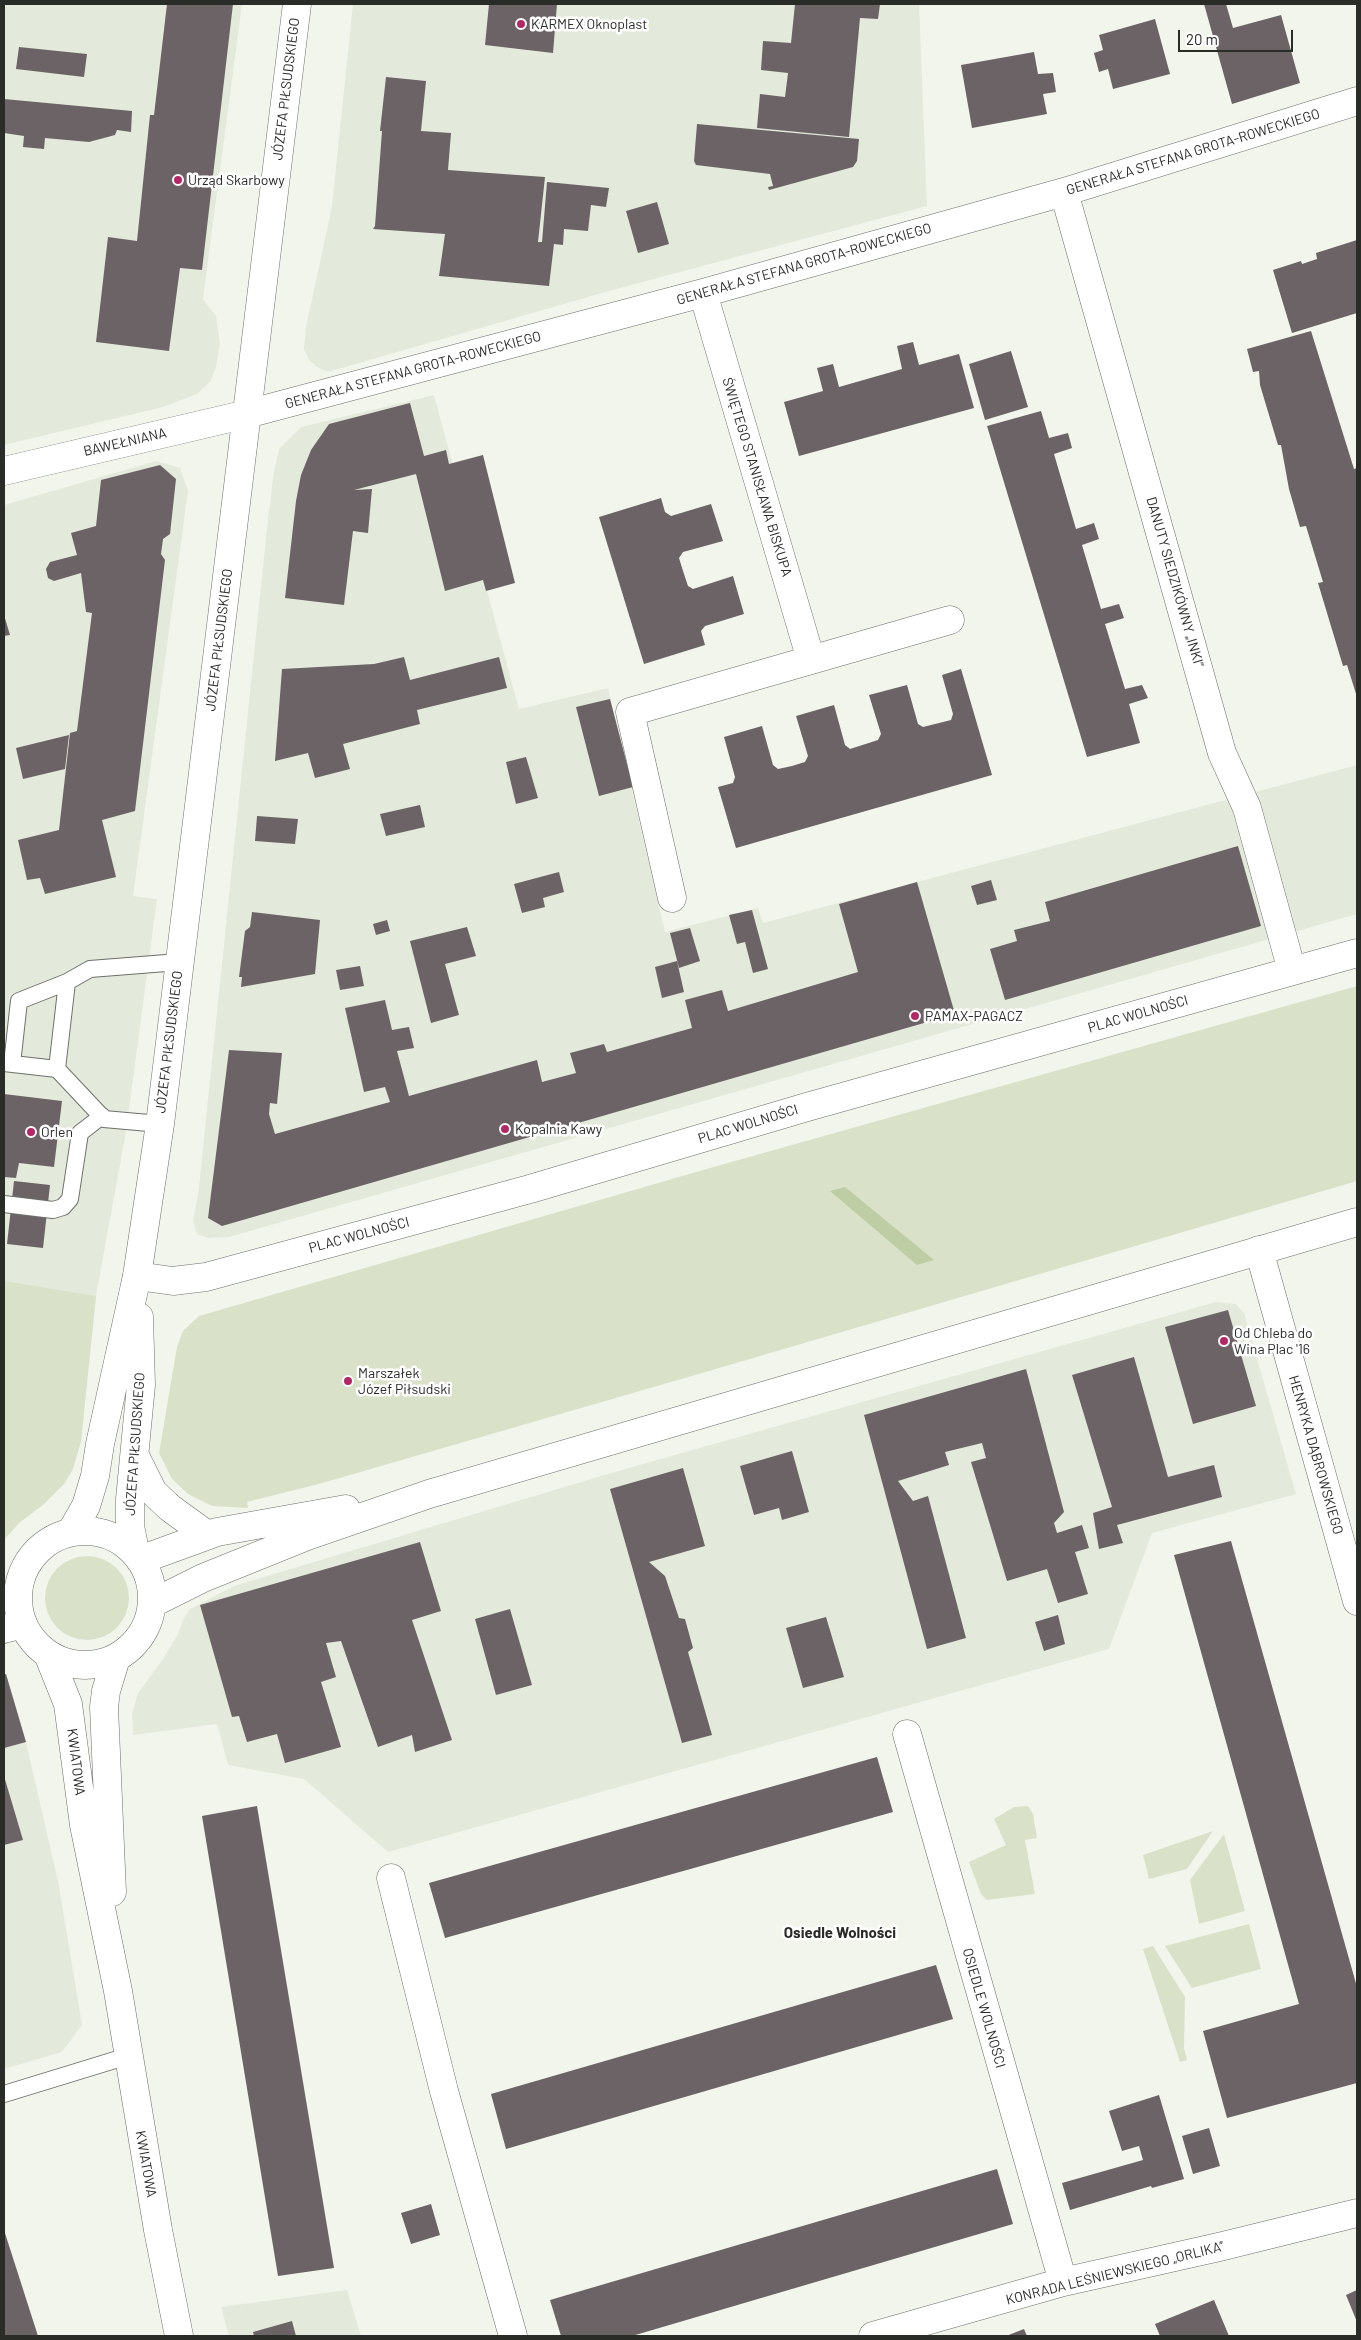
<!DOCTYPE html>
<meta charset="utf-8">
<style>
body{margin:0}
#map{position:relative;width:1361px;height:2340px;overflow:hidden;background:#f2f5ec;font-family:Barlow,sans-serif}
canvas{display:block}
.frame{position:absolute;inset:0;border:5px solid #2a2c28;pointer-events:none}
.scale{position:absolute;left:1178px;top:30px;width:115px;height:22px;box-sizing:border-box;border:2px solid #2a2c28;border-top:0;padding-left:6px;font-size:15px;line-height:18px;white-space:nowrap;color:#2a2c28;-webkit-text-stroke:4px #fff;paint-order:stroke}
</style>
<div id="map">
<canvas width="1361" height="2340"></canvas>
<div class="frame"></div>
<div class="scale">20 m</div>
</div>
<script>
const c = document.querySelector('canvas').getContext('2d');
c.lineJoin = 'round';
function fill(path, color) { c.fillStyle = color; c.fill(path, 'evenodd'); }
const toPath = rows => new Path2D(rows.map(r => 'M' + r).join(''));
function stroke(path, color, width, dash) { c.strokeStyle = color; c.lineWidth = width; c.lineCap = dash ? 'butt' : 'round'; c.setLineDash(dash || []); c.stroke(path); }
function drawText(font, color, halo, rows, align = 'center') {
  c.font = font + ' Barlow,sans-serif'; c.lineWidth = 5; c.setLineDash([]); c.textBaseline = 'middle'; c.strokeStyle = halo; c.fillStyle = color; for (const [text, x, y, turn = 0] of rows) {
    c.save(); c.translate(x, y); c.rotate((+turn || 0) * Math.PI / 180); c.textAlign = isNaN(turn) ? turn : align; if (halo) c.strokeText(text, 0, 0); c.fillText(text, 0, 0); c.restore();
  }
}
fill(toPath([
 [4,4,242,4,203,299,216,316,220,344,216,367,210,382,197,394,163,407,4,445],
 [353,4,919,4,927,206,609,291,328,372,317,367,309,360,304,349,306,327,332,206],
 [434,395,519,709,608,688,665,932,758,908,763,923,1357,765,1357,914,229,1237,208,1238,197,1234,193,1221,198,1196,268,518,274,471,279,449,301,427],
 [156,461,180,468,188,491,133,896,157,899,126,1132,96,1296,81,1441,73,1469,64,1484,44,1504,19,1523,4,1540,4,505],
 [1216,1302,1236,1304,1244,1313,1296,1494,1152,1533,1109,1649,388,1852,304,1779,228,1765,217,1724,133,1735,132,1714,138,1693,163,1659,177,1636,184,1618,190,1609,234,1586,611,1473],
 [6,1674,26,1742,58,1881,82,2025,62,2052,4,2069,4,1675],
 [347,2290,361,2336,229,2336,221,2307]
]), '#e4eadb');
fill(toPath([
 [1357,986,1357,1181,702,1373,319,1484,247,1502,248,1508,212,1506,188,1494,172,1479,159,1453,177,1347,183,1331,199,1316,703,1170],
 [4,1281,96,1296,81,1441,73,1469,64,1484,44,1504,19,1523,4,1540],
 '45 1598a42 42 0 1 1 84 0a42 42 0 1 1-84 0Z',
 [1028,1806,1033,1814,1037,1838,1025,1840,1035,1894,987,1900,981,1894,969,1862,1006,1845,994,1819,1014,1807],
 [1213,1831,1187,1869,1149,1879,1143,1855],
 [1224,1834,1245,1911,1199,1924,1190,1880],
 [1249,1924,1261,1969,1192,1988,1165,1946],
 [1153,1946,1185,1997,1184,2048,1187,2060,1180,2062,1143,1949]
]), '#d9e2c9');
fill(toPath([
 [845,1187,934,1260,917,1265,830,1191]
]), '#becda4');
fill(toPath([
 [167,4,233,4,202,270,180,268,169,351,96,342,108,237,137,241,150,115,154,115],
 [489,4,557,4,553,53,485,45],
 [795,4,880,4,878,19,860,18,849,137,757,128,760,94,785,97,788,73,761,70,763,41,791,43],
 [1204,4,1226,4,1233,28,1281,15,1300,83,1232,104],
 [1155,19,1170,74,1113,89,1108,69,1099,72,1094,53,1103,50,1099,35],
 [19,47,87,54,84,77,16,69],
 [1034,52,1038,74,1053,73,1056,92,1043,94,1047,114,972,128,961,65],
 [386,77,426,81,421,131,451,133,448,170,545,177,538,242,542,242,547,182,609,188,606,207,591,205,588,231,564,229,563,245,554,244,549,286,439,276,445,234,373,229,375,226,382,131,380,131],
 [4,99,132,111,131,132,117,130,115,135,89,142,45,138,44,149,23,147,24,136,4,133],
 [697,124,859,139,857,161,853,167,769,190,768,187,773,186,770,174,696,165,694,161],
 [657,202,669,244,638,253,626,211],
 [1357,240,1357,313,1292,333,1273,270,1301,261,1302,264,1317,259,1316,253],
 [1311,331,1354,469,1357,468,1357,697,1347,665,1343,666,1318,583,1323,582,1306,526,1300,527,1289,489,1281,445,1278,445,1260,385,1259,371,1253,372,1247,349],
 [913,342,919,365,959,354,974,408,799,456,784,402,823,391,817,368,833,364,839,387,902,369,897,346],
 [1011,351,1028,407,985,420,969,364],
 [410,403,424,456,446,450,449,464,483,455,515,583,486,591,483,580,445,591,416,474,354,490,372,489,368,533,353,531,344,605,285,598,296,501,301,475,311,450,329,424],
 [1041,411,1049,438,1068,433,1072,448,1054,454,1076,529,1094,523,1099,539,1082,545,1101,609,1119,604,1124,618,1105,624,1125,689,1142,685,1148,698,1129,704,1140,743,1087,757,987,426],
 [160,465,176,479,170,534,163,539,161,554,165,560,135,811,102,820,116,877,45,894,40,878,27,880,18,840,59,830,70,733,77,731,92,613,86,612,81,573,54,581,48,578,46,569,50,562,77,555,71,533,96,526,101,480],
 [661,498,665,512,671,516,711,504,723,541,683,552,679,558,683,571,688,586,693,589,733,576,744,614,705,626,701,631,705,645,644,664,599,517],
 [4,615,10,635,4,636],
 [404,657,410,680,499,657,507,688,417,710,420,724,343,744,350,769,315,778,308,753,275,761,282,669,374,664],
 [961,669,992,775,736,848,718,787,733,783,735,777,724,737,762,726,773,765,778,769,792,766,805,762,808,756,796,716,834,705,845,745,850,749,878,740,881,734,869,695,907,685,918,724,923,727,951,720,953,714,942,675],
 [610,699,633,787,599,796,576,707],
 [69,735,65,769,23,779,16,748],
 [526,757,538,798,516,804,506,762],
 [420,805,425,827,386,836,380,814],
 [257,816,298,819,295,844,255,841],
 [1238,846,1261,926,1005,1000,990,949,1017,941,1014,930,1050,921,1045,902],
 [559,872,564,892,543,898,545,907,522,913,514,884],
 [991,880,997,900,977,905,971,886],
 [917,882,955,1014,222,1226,208,1218,229,1050,282,1053,277,1104,270,1103,269,1114,275,1134,390,1102,385,1087,364,1092,345,1008,385,1000,392,1030,409,1027,414,1048,397,1051,409,1096,537,1060,542,1082,576,1073,570,1053,604,1044,607,1052,692,1028,685,1000,722,990,728,1011,858,972,839,904],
 [752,910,768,969,753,973,745,942,737,944,729,915],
 [252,912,320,920,315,974,241,987,242,977,239,977,245,931,250,927],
 [387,920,390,931,376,935,373,924],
 [467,927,476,956,445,964,459,1015,431,1023,410,941],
 [690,928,700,961,679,968,670,933],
 [677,961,684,992,662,998,655,967],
 [360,966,364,986,340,990,336,970],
 [4,1094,62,1101,54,1167,19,1163,16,1178,4,1177],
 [14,1181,50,1185,43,1248,7,1244],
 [1228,1310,1256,1406,1193,1424,1165,1327],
 [1134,1357,1168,1477,1214,1465,1222,1497,1117,1525,1123,1543,1099,1549,1093,1513,1112,1507,1072,1375],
 [1026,1369,1064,1512,1054,1523,1057,1533,1082,1525,1089,1548,1075,1552,1088,1594,1058,1603,1047,1569,1007,1581,971,1462,986,1458,982,1443,945,1452,949,1465,898,1481,913,1501,928,1496,966,1638,927,1649,864,1415],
 [792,1451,809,1512,782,1520,779,1508,754,1515,740,1466],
 [683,1468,705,1546,649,1562,665,1576,679,1618,685,1619,693,1648,688,1652,712,1735,682,1743,610,1489],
 [1231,1541,1357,1987,1357,2083,1227,2118,1203,2031,1299,2004,1174,1555],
 [420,1542,441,1611,412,1620,452,1740,415,1752,412,1735,378,1747,341,1641,326,1643,336,1677,321,1682,341,1747,285,1763,277,1734,247,1742,239,1716,232,1717,200,1605],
 [510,1609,532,1685,496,1695,475,1619],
 [1058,1615,1065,1644,1044,1651,1035,1622],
 [826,1617,844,1677,803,1688,786,1628],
 [6,1674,26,1742,4,1748,4,1675],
 [877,1757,893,1812,445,1938,429,1883],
 [4,1776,23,1840,4,1845],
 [257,1806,334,2268,278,2276,202,1816],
 [936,1965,953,2019,506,2149,491,2094],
 [1159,2095,1184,2179,1152,2188,1151,2186,1070,2210,1062,2183,1143,2160,1139,2146,1122,2151,1109,2111],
 [1209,2128,1220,2166,1193,2174,1182,2136],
 [997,2169,1013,2224,632,2336,561,2336,550,2300],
 [431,2204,440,2235,411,2244,401,2213],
 [4,2230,38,2336,4,2336],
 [1357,2290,1357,2322,1346,2295],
 [1214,2300,1229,2336,1160,2336,1155,2324],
 [292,2321,296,2336,254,2336,253,2332],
 [1024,2329,1027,2336,1006,2336]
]), '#6c6366');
const lane = toPath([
 [4,1063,57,1069],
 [12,1064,19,1001,67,982],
 [160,1124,104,1119,57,1069,67,982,90,969,179,962],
 [4,1204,53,1210,63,1207,70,1199,80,1133,102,1116],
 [4,2094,128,2056]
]);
const street = toPath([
 [1064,192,1222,753,1247,808,1292,971],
 [703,293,811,660],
 [4,471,247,414,703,293,1064,192,1357,101],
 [672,898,630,712,950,620],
 [1259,1250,1357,1601],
 [137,1276,173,1281,206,1277,530,1189,807,1107,1357,953],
 [4,1629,23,1624],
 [907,1734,1063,2282],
 [391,1878,444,2091,513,2336],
 [873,2336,1063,2282,1219,2247,1357,2213]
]);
const secondary = toPath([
 [135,1456,153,1492,170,1508,206,1534],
 '18 1598a67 67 0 1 1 134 0a67 67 0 1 1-134 0Z',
 [71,1532,86,1506,95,1476,100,1444,137,1276,160,1124,297,4],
 [135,1551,130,1526,130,1499,141,1385,139,1317],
 [140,1560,217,1532,346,1509],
 [153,1603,203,1578,307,1536,429,1494,1357,1222],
 [48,1654,68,1704,84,1825,118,1991,158,2230,179,2336],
 [112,1892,104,1707,106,1691,116,1658]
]);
stroke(lane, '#6d7069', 18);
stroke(street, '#6d7069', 29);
stroke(secondary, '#6d7069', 29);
stroke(lane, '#fff', 16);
stroke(street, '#fff', 28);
stroke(secondary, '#fff', 28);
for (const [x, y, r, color] of [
 [521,24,5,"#b22866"],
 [178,180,5,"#b22866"],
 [915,1016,5,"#b22866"],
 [505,1129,5,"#b22866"],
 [31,1132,5,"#b22866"],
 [1224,1341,5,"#b22866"],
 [348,1381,5,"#b22866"]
]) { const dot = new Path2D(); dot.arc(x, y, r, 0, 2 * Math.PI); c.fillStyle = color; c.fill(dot); stroke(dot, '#fff', 2); }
drawText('14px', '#2a2c28', '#fff', [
 ["KARMEX Oknoplast",531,24],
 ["Urząd Skarbowy",188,180],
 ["PAMAX-PAGACZ",925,1016],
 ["Kopalnia Kawy",515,1129],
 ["Orlen",41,1132],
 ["Od Chleba do",1234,1333],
 ["Wina Plac '16",1234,1349],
 ["Marszałek",358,1373],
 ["Józef Piłsudski",358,1389]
], 'left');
drawText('14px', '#2a2c28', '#fff', [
 ["JÓZEFA PIŁSUDSKIEGO",286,89,-83],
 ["GENERAŁA STEFANA GROTA-ROWECKIEGO",1193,152,-17],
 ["GENERAŁA STEFANA GROTA-ROWECKIEGO",804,264,-16],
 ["GENERAŁA STEFANA GROTA-ROWECKIEGO",413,370,-15],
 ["BAWEŁNIANA",125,442,-13],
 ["ŚWIĘTEGO STANISŁAWA BISKUPA",757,477,73],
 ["DANUTY SIEDZIKÓWNY „INKI”",1175,582,74],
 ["JÓZEFA PIŁSUDSKIEGO",219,640,-83],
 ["PLAC WOLNOŚCI",1138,1014,-16],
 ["JÓZEFA PIŁSUDSKIEGO",169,1042,-83],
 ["PLAC WOLNOŚCI",748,1124,-17],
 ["PLAC WOLNOŚCI",359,1235,-15],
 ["JÓZEFA PIŁSUDSKIEGO",135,1444,-86],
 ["HENRYKA DĄBROWSKIEGO",1316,1455,74],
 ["KWIATOWA",76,1762,83],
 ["OSIEDLE WOLNOŚCI",984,2008,74],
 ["KWIATOWA",146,2164,80],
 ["KONRADA LEŚNIEWSKIEGO „ORLIKA”",1115,2273,-14]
]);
drawText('bold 15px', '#2a2c28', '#fff', [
 ["Osiedle Wolności",840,1933]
]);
</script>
